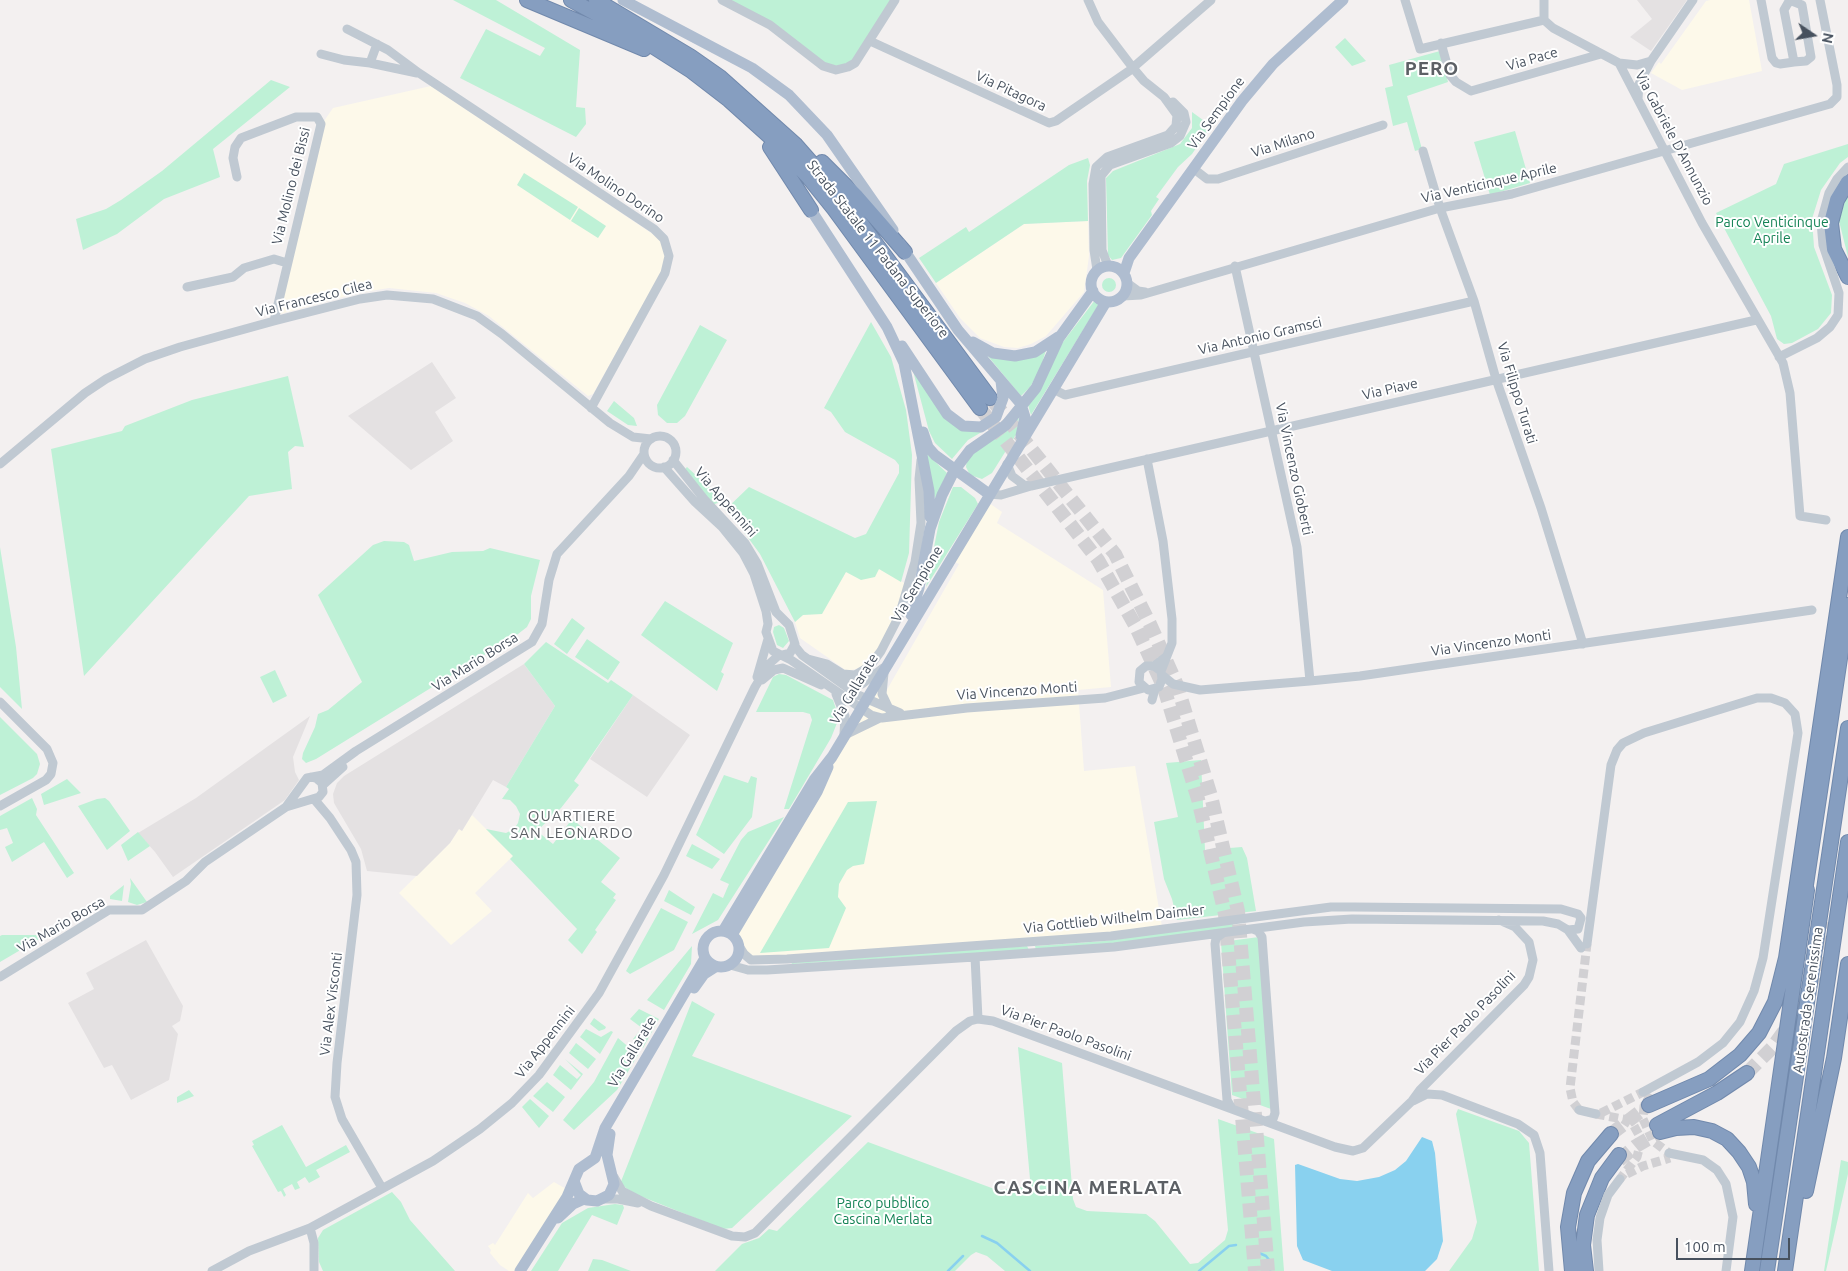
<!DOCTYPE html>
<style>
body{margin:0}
#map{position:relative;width:1848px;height:1271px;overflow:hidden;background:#f3f0f0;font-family:Ubuntu,sans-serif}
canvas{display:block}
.north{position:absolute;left:1788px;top:10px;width:50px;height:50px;-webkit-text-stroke:4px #fff;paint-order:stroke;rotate:102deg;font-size:14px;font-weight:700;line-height:20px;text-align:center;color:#47515e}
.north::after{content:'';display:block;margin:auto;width:18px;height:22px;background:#47515e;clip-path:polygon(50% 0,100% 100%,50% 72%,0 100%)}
.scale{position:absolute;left:1676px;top:1238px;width:114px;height:22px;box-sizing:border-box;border:2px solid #47515e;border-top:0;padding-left:6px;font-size:15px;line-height:18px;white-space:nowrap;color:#47515e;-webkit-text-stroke:4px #fff;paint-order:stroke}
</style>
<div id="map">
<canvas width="1848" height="1271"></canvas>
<div class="north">N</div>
<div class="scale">100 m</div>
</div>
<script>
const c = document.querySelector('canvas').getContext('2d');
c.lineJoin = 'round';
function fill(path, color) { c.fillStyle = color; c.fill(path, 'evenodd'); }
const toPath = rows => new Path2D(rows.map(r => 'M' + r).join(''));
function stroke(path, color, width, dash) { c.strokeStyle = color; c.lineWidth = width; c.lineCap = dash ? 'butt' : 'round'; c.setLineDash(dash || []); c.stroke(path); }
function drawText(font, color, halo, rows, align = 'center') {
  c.font = font + ' Ubuntu,sans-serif'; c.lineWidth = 4; c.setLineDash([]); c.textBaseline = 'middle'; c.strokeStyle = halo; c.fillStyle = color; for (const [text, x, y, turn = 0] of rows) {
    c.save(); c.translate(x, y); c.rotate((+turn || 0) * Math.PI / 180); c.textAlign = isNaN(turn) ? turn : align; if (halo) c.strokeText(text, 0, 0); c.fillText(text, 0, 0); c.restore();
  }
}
fill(toPath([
 [1710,0,1749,0,1762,71,1682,90,1651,73,1659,62,1661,64,1706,1],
 [431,86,660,239,666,258,659,277,593,394,588,396,489,316,465,303,436,293,389,288,358,293,276,315,322,124,333,108],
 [1088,221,1089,256,1084,292,1046,336,1031,344,1018,348,1004,347,980,338,960,318,936,283,1024,224],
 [989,503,1002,512,997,523,1103,590,1111,687,1078,690,1084,771,1135,766,1162,927,1110,933,785,956,753,956,745,951,736,933,875,689,884,695,959,564,953,561],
 [879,569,906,584,891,625,879,647,864,667,847,671,800,638,795,622,803,615,822,613,846,572],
 [472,815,513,856,475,893,492,911,451,945,399,893,450,843,459,829,462,831],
 [554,1182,568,1190,518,1271,509,1271,500,1265,490,1253,491,1250,488,1246,493,1243,495,1245,528,1193,533,1198]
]), '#fdf9ea');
fill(toPath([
 [1637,0,1687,0,1651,51,1630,37,1652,19],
 [432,362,456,398,435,412,453,441,411,470,348,416],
 [524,664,555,706,506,787,493,780,462,831,459,829,450,843,417,876,367,871,361,849,334,803,333,794,337,783,344,776],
 [633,695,690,735,647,797,590,759],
 [310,716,293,757,295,772,299,780,285,800,173,877,155,852,138,833,196,798],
 [146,940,183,1006,180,1021,172,1026,178,1034,169,1080,131,1100,112,1065,104,1068,68,1003,94,989,86,973]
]), '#e4e1e2');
fill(toPath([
 [453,0,496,0,580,50,576,107,585,108,586,124,576,137,460,78,486,29,540,56,545,48],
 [722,0,895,0,858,59,836,70],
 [1345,38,1366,61,1352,66,1335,47],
 [1440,51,1448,82,1407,96,1422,149,1415,151,1407,122,1393,126,1385,88,1393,86,1389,65],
 [271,80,290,87,213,149,220,177,164,199,117,234,83,250,76,219,106,209,121,200,162,171],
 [1192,112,1203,120,1215,120,1192,154,1178,167,1156,197,1159,199,1151,211,1152,215,1121,258,1112,260,1108,255,1106,178,1113,171,1180,144,1192,128],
 [1515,131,1530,183,1490,195,1474,142],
 [1848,144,1848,157,1840,163,1821,190,1812,219,1814,247,1832,295,1831,313,1818,329,1792,343,1784,344,1777,339,1771,316,1716,213,1776,184,1784,164],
 [1088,158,1090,165,1087,181,1088,221,1024,224,936,283,919,258,966,227,969,232,1069,165],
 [524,173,578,207,570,220,517,185],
 [1848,190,1848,257,1839,221],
 [579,208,606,226,598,238,571,221],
 '1102 285a7 7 0 1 1 14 0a7 7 0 1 1-14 0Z',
 [1095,300,1099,304,1031,415,1028,405,1060,346],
 [871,322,891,357,906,410,912,455,909,553,901,582,879,569,875,577,861,580,846,572,822,614,803,615,795,622,760,554,741,528,725,510,749,487,855,538,866,534,899,473,899,465,895,460,845,432,831,412,824,408],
 [700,325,727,340,685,416,677,423,667,423,658,415,657,405],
 [1046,350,1040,370,1030,387,1021,396,987,355],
 [912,367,943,415,987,429,968,440,952,459,935,443,929,431],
 [288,376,304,447,295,446,288,452,292,489,249,496,84,676,51,449,122,431,125,426,192,400],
 [614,401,634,418,637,426,628,425,607,411],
 [1019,416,1017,433,992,473,982,479,970,475,966,467,967,459],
 [926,453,947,473,935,499],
 [687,467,723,500,713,505,684,470],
 [953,487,961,487,975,498,978,504,926,587,939,522],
 [384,541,404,542,409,545,414,561,452,552,483,551,490,548,540,560,531,596,531,619,527,627,518,634,316,759,306,763,302,759,303,753,315,727,318,714,328,710,362,682,318,595,373,545],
 [0,547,16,647,22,709,0,687],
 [665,601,733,643,721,672,724,674,717,691,641,635],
 [572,618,585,628,567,654,554,644],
 [779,625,784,628,789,641,783,648,777,645,773,632,774,627],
 [587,639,620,662,608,680,575,657],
 [546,642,608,683,611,680,633,695,574,781,579,785,561,808,537,831,553,844,572,819,620,858,601,882,616,894,613,898,616,900,595,930,597,932,582,954,568,940,577,929,510,859,513,856,486,829,506,833,514,829,518,823,520,814,516,806,510,800,502,799,509,789,506,787,555,706,524,664],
 [275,670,287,696,273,703,260,677],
 [779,674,786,675,833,700,839,718,831,738,789,809,784,809,812,720,810,714,803,712,756,712,773,677],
 [0,717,37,754,40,764,37,774,33,778,0,795],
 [1201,760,1205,850,1242,847,1247,858,1256,911,1177,920,1172,899,1164,879,1154,822,1178,817,1166,763],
 [724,775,748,783,751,776,757,778,752,817,724,854,696,835],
 [67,779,81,793,44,805,41,794],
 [32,798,37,809,36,815,74,873,67,878,44,842,12,862,5,847,13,843,7,828,0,830,0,816],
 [97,799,105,798,109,801,130,831,107,850,78,806],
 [877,801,864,864,853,866,847,870,839,884,838,897,846,908,829,948,760,953,848,802],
 [784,817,718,920,692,934,713,893,723,898,729,884,720,880,741,840,748,832],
 [138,832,150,846,128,861,121,845],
 [692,844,720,859,712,869,686,856],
 [130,878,147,902,137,905,128,902,131,884],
 [124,885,122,901,110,899,110,896],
 [669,890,695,907,691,915,664,901],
 [661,908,688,922,674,950,630,974,626,971],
 [1233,923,1234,928,1113,944,1036,950,1035,946,1104,941],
 [2,935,46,935,0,962,0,936],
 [1259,937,1271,1109,1232,1095,1221,942],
 [692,946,691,964,664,1010,647,1000],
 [1027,946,1029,950,792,964,791,962],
 [692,1001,715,1014,692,1056,852,1116,732,1228,723,1229,635,1194,620,1184],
 [639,1009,659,1019,643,1048,633,1039,642,1028,630,1019],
 [594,1018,606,1027,605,1029,599,1031,590,1024],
 [586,1029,601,1037,611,1031,613,1032,600,1054,580,1037],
 [618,1038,638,1055,617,1090,574,1130,563,1120,594,1082],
 [576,1043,596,1059,588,1069,569,1053],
 [1018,1047,1062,1063,1073,1199,1076,1207,1087,1211,1146,1214,1155,1221,1190,1264,1198,1263,1225,1240,1228,1230,1218,1119,1274,1139,1284,1271,1005,1271,987,1256,976,1252,971,1255,955,1271,715,1271,742,1244,759,1238,769,1229,777,1231,868,1142,997,1190,1021,1187,1030,1179],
 [565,1059,583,1074,571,1090,553,1075,560,1065,577,1079,581,1075],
 [547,1082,565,1097,553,1112,533,1096],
 [189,1090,194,1096,177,1103,177,1097],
 [530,1099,549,1116,539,1128,522,1107],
 [1458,1109,1519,1131,1529,1143,1539,1271,1449,1271,1472,1239,1477,1222,1456,1114],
 [282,1125,306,1167,346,1145,350,1152,316,1170,320,1177,309,1183,305,1177,297,1182,300,1188,295,1190,292,1184,283,1189,286,1195,284,1197,281,1191,278,1192,252,1146,254,1145,252,1141],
 [1841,1160,1848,1162,1848,1174,1826,1271,1824,1271],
 [392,1192,401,1202,410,1220,455,1271,323,1271,319,1262,318,1238,323,1230],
 [615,1204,623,1205,624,1208,617,1225,592,1215,558,1271,531,1271,562,1223,588,1208],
 [593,1259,602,1260,631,1271,588,1271]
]), '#bef1d6');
fill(toPath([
 [1422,1137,1432,1141,1435,1153,1443,1241,1437,1259,1425,1271,1332,1271,1303,1260,1297,1246,1295,1165,1298,1164,1340,1179,1357,1181,1379,1177,1395,1170,1406,1161]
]), '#89d1ef');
stroke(toPath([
 [982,1236,997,1243,1030,1271],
 [1250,1249,1266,1256,1270,1261,1270,1271],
 [948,1271,963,1256],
 [1199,1271,1229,1246,1236,1245]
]), '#89d1ef', 2.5);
stroke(toPath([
 [1651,1094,1644,1106,1643,1119,1653,1141,1669,1153],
 [1579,1110,1573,1102,1570,1088,1587,944],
 [1601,1113,1643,1092],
 [1596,1114,1623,1119,1634,1126,1639,1135,1640,1145,1637,1157,1620,1179],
 [1627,1174,1643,1166,1670,1158]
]), '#d1d0d3', 9, [9, 4.5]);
stroke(toPath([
 [993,401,1115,554,1150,624,1177,685,1211,796,1238,911,1268,1271],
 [980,408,1098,560,1135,625,1164,688,1198,799,1225,914,1255,1271],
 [1747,1073,1772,1048,1793,1019,1810,988,1833,924],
 [1611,1134,1649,1105],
 [1619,1160,1636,1146,1660,1132]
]), '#d1d0d3', 14, [14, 7]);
const highway = toPath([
 [527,0,644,49],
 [571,0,632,33,690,70,729,100,769,136,809,178,834,209,980,408],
 [596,0,690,56,720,77,796,145,840,195,990,398],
 [770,147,811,210],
 [822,162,857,197,905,252],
 [1848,182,1837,200,1831,223,1834,249,1848,277],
 [1804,898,1848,605],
 [1649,1105,1709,1079,1740,1055,1759,1033,1775,1002,1786,958,1848,537],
 [1657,1125,1717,1093,1747,1073],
 [1660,1132,1676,1128,1694,1127,1712,1131,1727,1139,1739,1152,1749,1167,1754,1182,1756,1204],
 [1806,1191,1834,1058,1848,964],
 [1572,1271,1568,1227,1574,1193,1588,1161,1611,1134],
 [1586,1271,1583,1245,1587,1215,1602,1178,1619,1155],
 [1752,1271,1807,890],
 [1767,1271,1848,728],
 [1785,1271,1848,842]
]);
stroke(highway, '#7189ac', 16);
stroke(toPath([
 [722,0,770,25,823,66,836,70,848,67,855,63,895,0],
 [1088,0,1098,22,1133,68,1144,81,1164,97,1177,115,1176,126,1168,135,1107,157,1096,167,1093,184,1094,250,1097,270],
 [1405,0,1420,49,1544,20],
 [1544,0,1544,20],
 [1761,0,1772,58,1776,63,1780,64,1794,62,1806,61,1811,57,1802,5,1792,1,1788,3,1784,10,1794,62],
 [1544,20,1553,28,1619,63,1637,65,1651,61],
 [347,29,388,50,419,73,654,229,664,239,669,256,665,273,591,408],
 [870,41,1049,123,1056,121,1129,71,1211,0],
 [1441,43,1450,75,1456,82,1471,91,1601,54],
 [321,54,344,60,370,63,417,73],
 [370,63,377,44],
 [1619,63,1702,223,1783,363,1790,393,1800,516,1826,520],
 [1638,99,1639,84,1651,61,1693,0],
 [1423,151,1440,208,1474,301,1496,379,1541,508,1583,644],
 [1194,169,1207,179,1218,179,1383,125],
 [237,177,233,158,235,147,241,138,296,117,317,117,321,124,274,321],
 [1108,266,1102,250,1101,176,1110,165,1171,143,1180,136,1186,122,1184,113,1173,102],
 [1235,266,1297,547,1310,681],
 [1127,283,1138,291,1145,292],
 [187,287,233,277,244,268,274,259,287,263],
 [1123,296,1141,295,1440,208,1512,194,1830,104,1837,97,1837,85,1820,0],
 [1779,357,1817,338,1830,327,1838,315,1839,293,1823,245,1821,222,1829,193,1837,179,1848,167],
 [1053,389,1065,395,1474,301],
 '644 452a16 16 0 1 1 32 0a16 16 0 1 1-32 0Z',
 [1147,459,1163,541,1172,619,1172,643,1161,671],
 [0,464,85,393,106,379,145,359,180,347,274,321,360,299,387,295,433,299,477,316,502,334,610,423,633,437,651,439],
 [1007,464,1012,476,1024,485,1030,486],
 [664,467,695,502,722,527,743,553,754,574,766,611,768,624,766,632,773,651,791,660,871,715,882,718,967,708,1105,698,1144,688],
 [989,494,1001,495,1031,486,1756,320],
 [794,645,802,655,858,695,900,713],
 [808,659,827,664,843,674,855,675,870,666,881,651,899,616,915,562,921,523,919,479,921,460],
 [1154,666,1161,671,1162,679,1159,687,1148,690,1139,682,1140,671,1146,666,1154,666,1167,656],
 [884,673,882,694,890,711],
 [1162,675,1173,684,1200,690,1310,681,1360,676,1812,610],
 [757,677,768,639],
 [762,680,774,670,783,668,821,685],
 [845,683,862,684,883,668],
 [836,694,845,716,844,734],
 [1152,700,1155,689],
 [0,702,47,749,53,763,51,774,46,780,0,806],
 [847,734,880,718],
 [323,785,343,767],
 [314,799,330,818,351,850,356,862,357,895,337,1063,335,1097,342,1119,382,1188],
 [286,807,307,778,323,775,356,751,532,642,542,624,549,580,557,554,629,476,644,454],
 [1253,929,1258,931,1262,937,1275,1113,1273,1119,1265,1121],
 [1223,933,1216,938,1215,944,1227,1100,1232,1109],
 [1587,944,1611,765,1617,750,1623,743,1644,733,1757,698,1771,698,1785,703,1795,714,1798,733,1763,958,1754,991,1740,1022,1723,1043,1698,1062,1643,1092],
 [739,946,744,954,751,960,787,959,1111,936,1331,907,1354,907,1561,909,1578,914,1581,918,1578,929,1568,930],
 [975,957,978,1019],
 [730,965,748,970,767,970,975,957,1114,947,1304,922,1352,919,1543,921,1558,924,1568,930,1581,948],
 [0,977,109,910,142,910,186,881,205,862,286,807,319,797,323,792,322,783,316,778,311,777],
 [1413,1101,1427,1094,1442,1095,1518,1124,1534,1135,1540,1153,1549,1271],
 [1579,1110,1596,1114],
 [1669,1153,1703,1160,1717,1170,1726,1184,1733,1217,1726,1271],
 [614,1177,622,1191,651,1206,732,1236,745,1237,755,1233,956,1031,970,1021,978,1019,993,1021,1335,1147,1353,1151,1363,1148,1412,1101,1420,1090,1524,985,1529,977,1533,960,1529,942,1515,927,1499,920],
 [604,1199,618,1199,638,1203],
 [310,1228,314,1243,314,1271],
 [212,1271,249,1251,310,1228,433,1161,480,1129,512,1103,539,1075,599,993,664,875,755,687,769,664,778,656,790,653,795,644,789,625,776,612,757,563,745,543,704,499,673,460],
 [1599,1271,1597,1240,1600,1218,1608,1195,1620,1179]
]), '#c0c9d2', 9);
stroke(toPath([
 [623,0,752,68,789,95,827,135,893,230],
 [811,210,887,327,904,363,929,491,930,517],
 [900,244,958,330,1021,404,1025,417,1021,436],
 '1091 284a18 18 0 1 1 36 0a18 18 0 1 1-36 0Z',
 [1124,273,1129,258,1242,101,1273,64,1343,0],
 [973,342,993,353,1015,356,1035,352,1058,337],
 [902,346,947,414,963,426,981,427,996,417,1003,398,1001,381],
 [923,432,928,447,935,455,989,494],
 [911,615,919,588,930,529,942,495,954,471,970,450,1006,425,1036,388,1059,338,1093,291],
 '703 949a18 18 0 1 1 36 0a18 18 0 1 1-36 0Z',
 [723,931,814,780,832,757,1106,302],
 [732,935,817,792,828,767],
 [694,988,704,974,715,967],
 [574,1181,579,1194,587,1200,597,1201,609,1195,614,1184,607,1155,610,1134],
 [558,1218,573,1204,584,1199],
 [520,1271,567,1197,579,1169,595,1158,605,1128,705,958]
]), '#afbdd0', 11);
stroke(highway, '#869ec0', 14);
drawText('14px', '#47515e', '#fff', [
 ["Via Pace",1532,59,-16],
 ["Via Pitagora",1011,91,25],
 ["Via Sempione",1216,113,-54],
 ["Via Gabriele D'Annunzio",1674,138,62],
 ["Via Milano",1283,143,-18],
 ["Via Venticinque Aprile",1489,183,-13],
 ["Via Molino dei Bissi",291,186,-76],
 ["Via Molino Dorino",616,188,34],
 ["Strada Statale 11 Padana Superiore",878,249,52],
 ["Via Francesco Cilea",314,298,-14],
 ["Via Antonio Gramsci",1260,336,-13],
 ["Via Piave",1390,389,-13],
 ["Via Filippo Turati",1517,393,73],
 ["Via Vincenzo Gioberti",1294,469,78],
 ["Via Appennini",726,502,49],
 ["Via Sempione",917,584,-59],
 ["Via Vincenzo Monti",1491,643,-8],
 ["Via Mario Borsa",475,662,-32],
 ["Via Gallarate",854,689,-59],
 ["Via Vincenzo Monti",1017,691,-4],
 ["Via Gottlieb Wilhelm Daimler",1114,919,-6],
 ["Via Mario Borsa",61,925,-30],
 ["Autostrada Serenissima",1808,1000,-82],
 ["Via Alex Visconti",331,1004,-83],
 ["Via Pier Paolo Pasolini",1465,1023,-46],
 ["Via Pier Paolo Pasolini",1066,1033,20],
 ["Via Appennini",545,1042,-52],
 ["Via Gallarate",632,1052,-59]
]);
drawText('14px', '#148355', '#fff', [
 ["Parco Venticinque",1772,222],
 ["Aprile",1772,238],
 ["Parco pubblico",883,1203],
 ["Cascina Merlata",883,1219]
]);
c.letterSpacing = '1px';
drawText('15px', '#5c6065', '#fff', [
 ["QUARTIERE",572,816],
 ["SAN LEONARDO",572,833]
]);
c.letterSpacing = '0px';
c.letterSpacing = '1px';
drawText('bold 19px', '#5c6065', '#fff', [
 ["PERO",1432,69],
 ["CASCINA MERLATA",1088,1188]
]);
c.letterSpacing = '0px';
</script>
